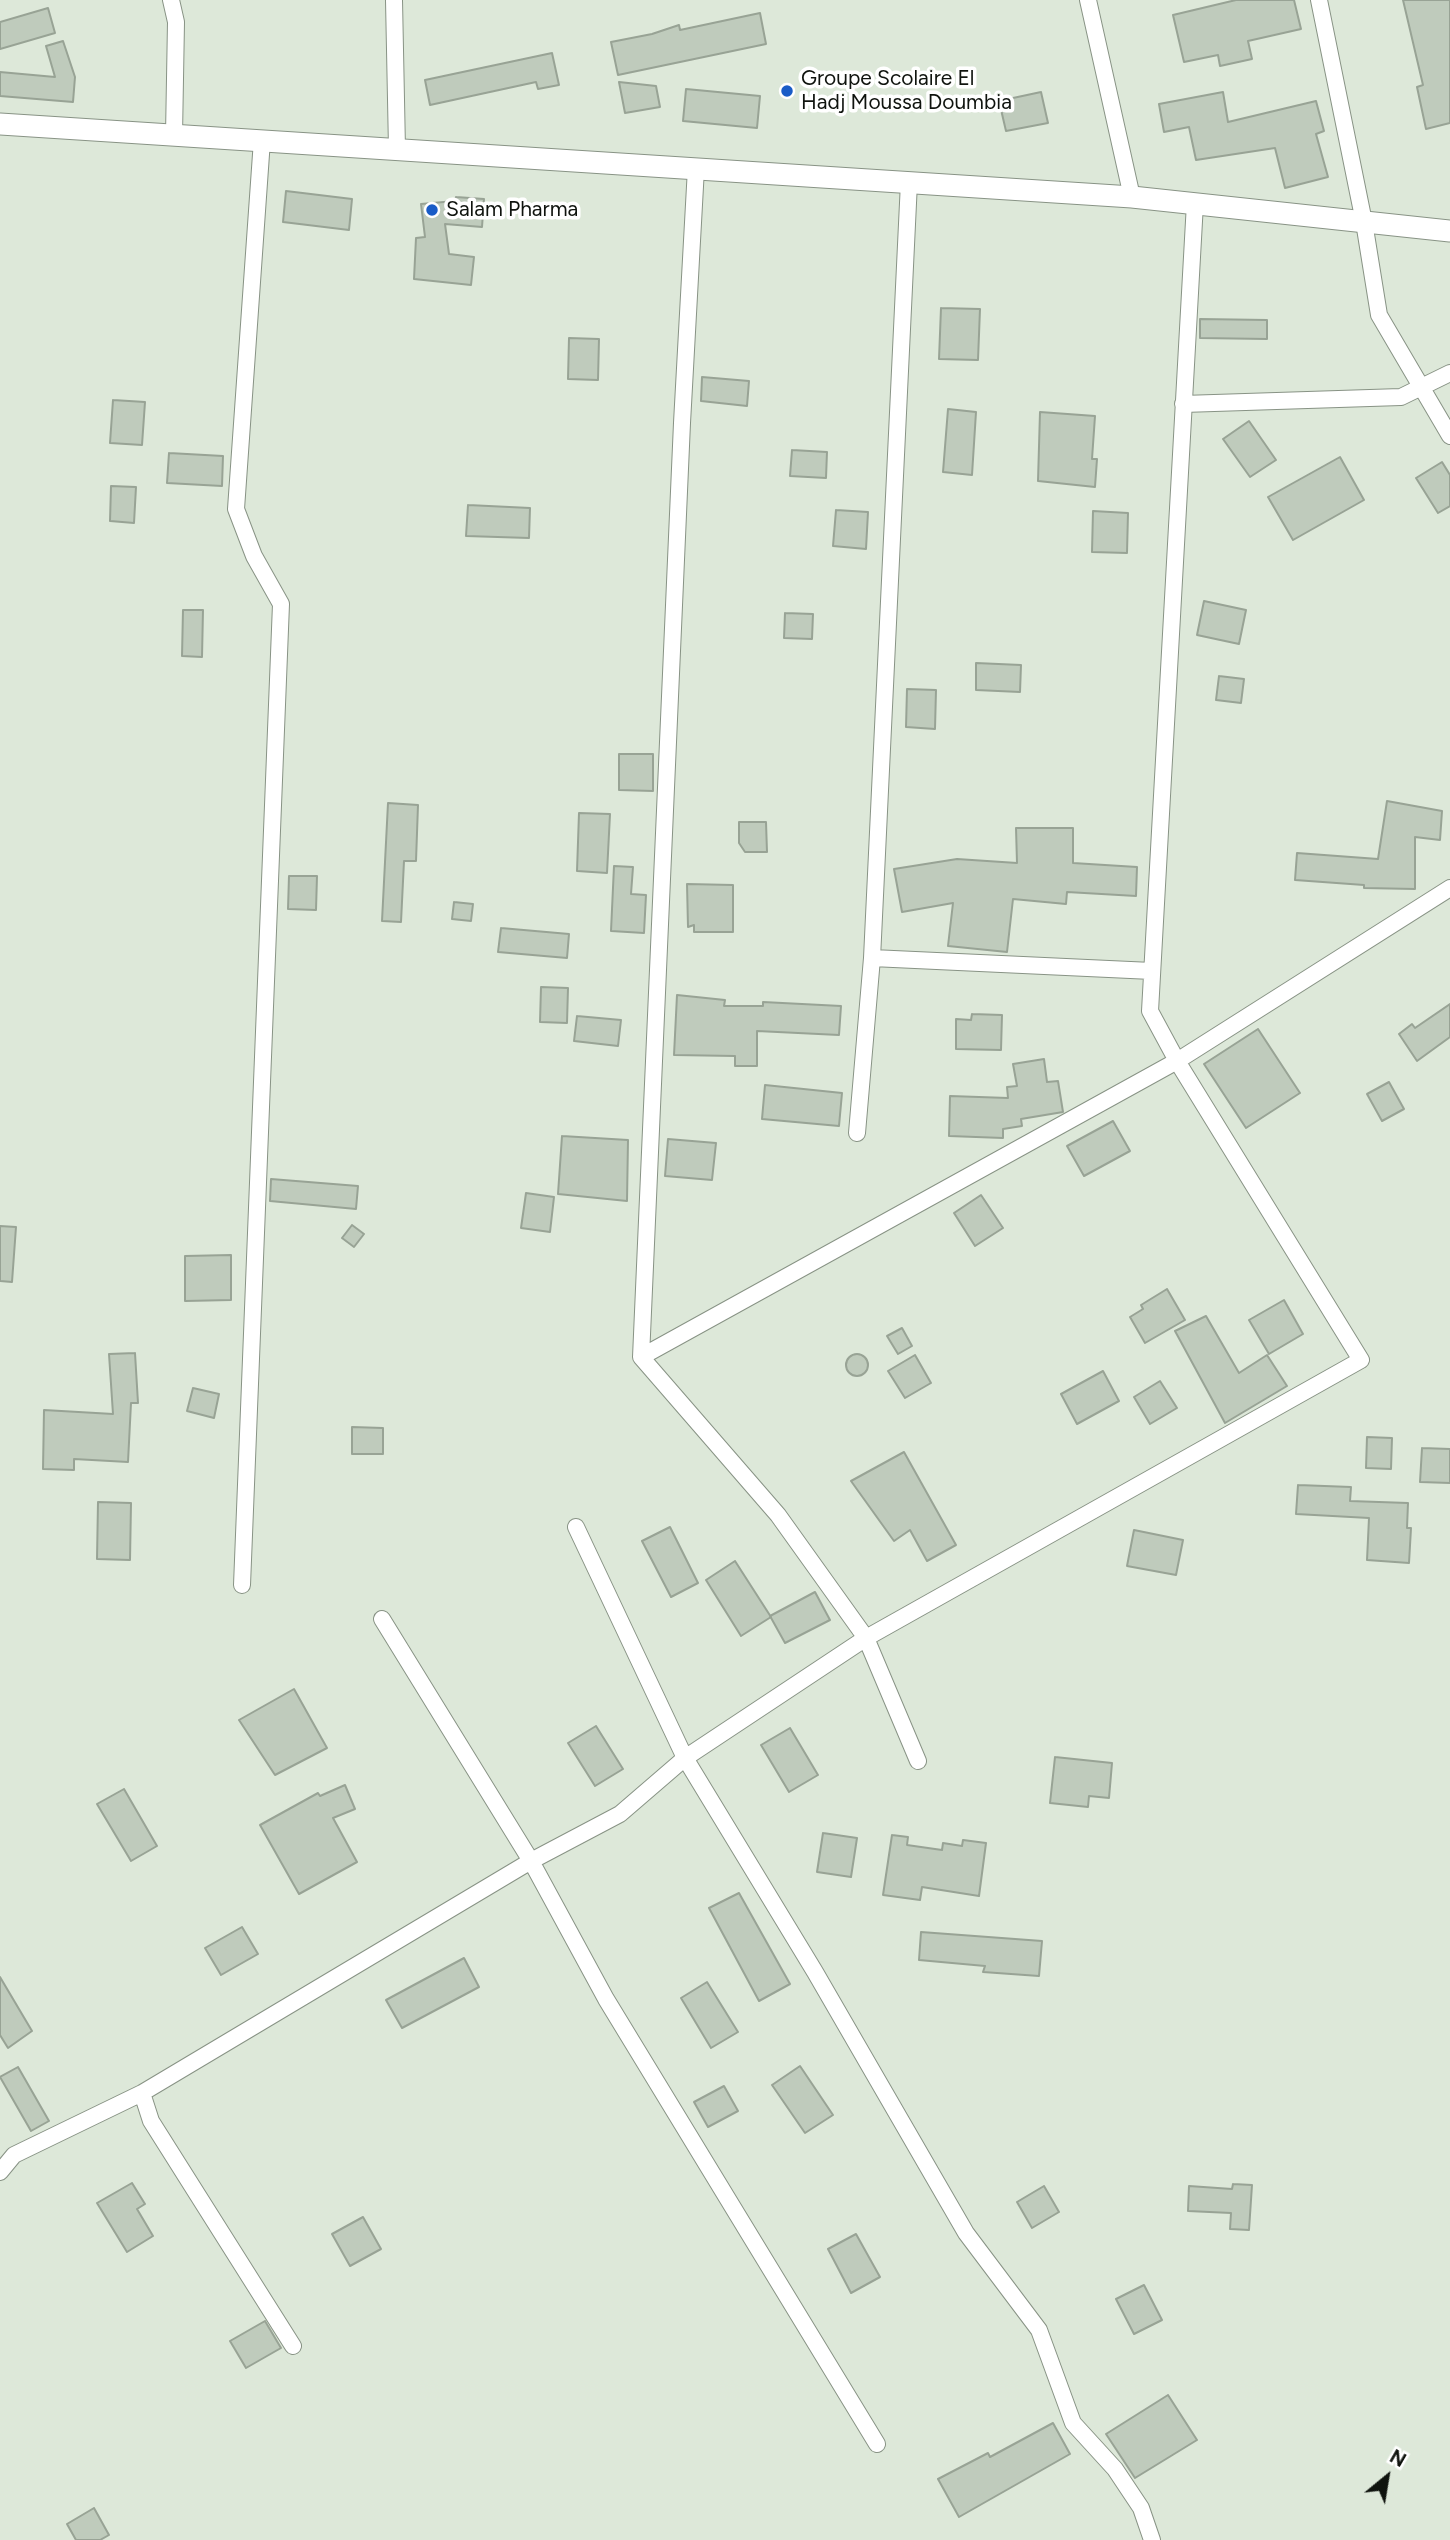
<!DOCTYPE html>
<style>
body{margin:0}
#map{position:relative;width:1450px;height:2540px;overflow:hidden;background:#dde8d9;font-family:Figtree,sans-serif}
canvas{display:block}
.north{position:absolute;left:1352px;top:2442px;width:70px;height:70px;-webkit-text-stroke:5px #fff;paint-order:stroke;rotate:30deg;font-size:19px;font-weight:700;line-height:28px;text-align:center;color:#0f130e}
.north::after{content:'';display:block;margin:auto;width:24px;height:32px;background:#0f130e;clip-path:polygon(50% 0,100% 100%,50% 72%,0 100%)}
</style>
<div id="map">
<canvas width="1450" height="2540"></canvas>
<div class="north">N</div>
</div>
<script>
const c = document.querySelector('canvas').getContext('2d');
c.lineJoin = 'round';
function fill(path, color) { c.fillStyle = color; c.fill(path, 'evenodd'); }
const toPath = rows => new Path2D(rows.map(r => 'M' + r).join(''));
function stroke(path, color, width, dash) { c.strokeStyle = color; c.lineWidth = width; c.lineCap = dash ? 'butt' : 'round'; c.setLineDash(dash || []); c.stroke(path); }
function drawText(font, color, halo, rows, align = 'center') {
  c.font = font + ' Figtree,sans-serif'; c.lineWidth = 7; c.setLineDash([]); c.textBaseline = 'middle'; c.strokeStyle = halo; c.fillStyle = color; for (const [text, x, y, turn = 0] of rows) {
    c.save(); c.translate(x, y); c.rotate((+turn || 0) * Math.PI / 180); c.textAlign = isNaN(turn) ? turn : align; if (halo) c.strokeText(text, 0, 0); c.fillText(text, 0, 0); c.restore();
  }
}
const building = toPath([
 [1236,0,1294,0,1301,29,1248,41,1252,59,1220,66,1218,55,1184,62,1173,15,1236,0],
 [1403,0,1450,0,1450,123,1426,129,1417,87,1423,85,1403,0],
 [48,8,55,33,0,49,0,22,48,8],
 [760,13,766,44,618,75,611,42,652,34,679,25,680,30,760,13],
 [63,41,75,77,73,102,0,96,0,72,55,77,46,46,63,41],
 [552,53,559,85,538,89,536,82,430,105,425,80,552,53],
 [619,82,656,86,660,107,625,113,619,82],
 [686,89,760,96,757,128,683,121,686,89],
 [1041,92,1048,123,1006,131,999,101,1041,92],
 [1223,92,1228,122,1316,101,1324,131,1316,134,1328,177,1285,188,1275,148,1196,160,1189,127,1164,132,1159,104,1223,92],
 [286,191,352,199,349,230,283,222,286,191],
 [456,197,484,199,482,227,445,224,449,254,474,257,471,285,414,279,416,238,425,237,421,204,455,201,456,197],
 [941,308,980,309,978,360,939,359,941,308],
 [1200,319,1267,320,1267,339,1200,338,1200,319],
 [569,338,599,339,598,380,568,379,569,338],
 [702,377,749,381,747,406,701,401,702,377],
 [113,400,145,402,142,445,110,443,113,400],
 [948,409,976,412,972,475,943,472,948,409],
 [1040,412,1095,416,1092,459,1097,459,1095,487,1038,481,1040,412],
 [1249,421,1276,460,1250,477,1223,439,1249,421],
 [792,450,827,452,826,478,790,476,792,450],
 [169,453,223,456,222,486,167,483,169,453],
 [1340,457,1364,500,1293,540,1268,497,1340,457],
 [1442,462,1450,475,1450,506,1438,513,1416,478,1442,462],
 [111,486,136,487,134,523,110,521,111,486],
 [468,505,530,508,529,538,466,536,468,505],
 [836,510,868,512,866,549,833,546,836,510],
 [1093,511,1128,513,1127,553,1092,552,1093,511],
 [1204,601,1246,610,1239,644,1197,635,1204,601],
 [183,610,203,610,202,657,182,656,183,610],
 [785,613,813,614,812,639,784,638,785,613],
 [976,663,1021,665,1020,692,976,690,976,663],
 [1219,676,1244,679,1241,703,1216,700,1219,676],
 [907,689,936,690,935,729,906,727,907,689],
 [619,754,653,754,653,791,619,790,619,754],
 [1387,801,1442,811,1440,840,1415,837,1415,889,1364,888,1364,885,1295,880,1297,853,1378,859,1387,801],
 [388,803,418,805,416,861,404,861,401,922,382,921,388,803],
 [579,813,610,814,607,873,577,871,579,813],
 [739,822,766,822,767,852,745,852,739,843,739,822],
 [1016,828,1073,828,1073,863,1137,867,1136,896,1067,892,1066,904,1013,899,1007,952,948,946,953,903,902,912,894,869,957,859,1017,863,1016,828],
 [614,866,633,867,631,894,646,895,644,933,611,931,614,866],
 [289,876,317,876,316,910,288,909,289,876],
 [687,884,733,885,733,932,694,932,694,925,688,927,687,884],
 [454,902,473,904,471,921,452,919,454,902],
 [501,928,569,934,567,958,498,952,501,928],
 [541,987,568,988,567,1023,540,1022,541,987],
 [677,995,725,1000,724,1006,763,1006,763,1002,841,1006,839,1035,757,1031,757,1066,735,1066,735,1056,674,1055,677,995],
 [1450,1004,1450,1037,1417,1061,1399,1034,1412,1024,1415,1028,1450,1004],
 [972,1014,1002,1015,1001,1050,956,1049,956,1019,971,1020,972,1014],
 [577,1016,621,1020,618,1046,574,1041,577,1016],
 [1258,1029,1300,1093,1246,1128,1204,1064,1258,1029],
 [1044,1059,1047,1082,1058,1081,1063,1112,1021,1119,1022,1126,1003,1129,1003,1138,949,1136,950,1096,1008,1098,1007,1087,1017,1086,1013,1064,1044,1059],
 [1389,1082,1404,1109,1382,1121,1367,1094,1389,1082],
 [765,1085,842,1093,839,1126,762,1119,765,1085],
 [1113,1121,1130,1151,1084,1176,1067,1146,1113,1121],
 [562,1136,628,1140,627,1201,558,1194,562,1136],
 [668,1139,716,1143,712,1180,665,1176,668,1139],
 [271,1179,358,1186,356,1209,270,1201,271,1179],
 [526,1193,554,1197,550,1232,521,1228,526,1193],
 [981,1195,1003,1228,975,1246,954,1213,981,1195],
 [352,1225,364,1234,354,1247,342,1238,352,1225],
 [0,1226,16,1227,12,1282,0,1281,0,1226],
 [231,1255,231,1300,185,1301,185,1256,231,1255],
 [1167,1289,1185,1320,1145,1343,1130,1317,1143,1309,1141,1305,1167,1289],
 [1284,1300,1303,1334,1269,1354,1249,1320,1284,1300],
 [1206,1316,1239,1373,1267,1355,1287,1386,1225,1423,1175,1331,1206,1316],
 [902,1328,912,1346,898,1354,887,1336,902,1328],
 [135,1353,138,1403,131,1403,128,1462,74,1459,74,1470,43,1469,44,1410,113,1414,109,1354,135,1353],
 '846 1365a11 11 0 1 1 22 0a11 11 0 1 1-22 0Z',
 [915,1355,931,1383,905,1398,888,1371,915,1355],
 [1103,1371,1119,1401,1077,1424,1061,1394,1103,1371],
 [1160,1381,1177,1408,1150,1424,1134,1397,1160,1381],
 [193,1388,219,1394,214,1418,187,1411,193,1388],
 [352,1427,383,1428,383,1454,352,1454,352,1427],
 [1367,1437,1392,1438,1391,1469,1366,1468,1367,1437],
 [1422,1448,1450,1449,1450,1483,1420,1482,1422,1448],
 [904,1452,956,1545,927,1561,910,1530,894,1541,851,1481,904,1452],
 [1298,1485,1351,1487,1350,1501,1408,1503,1407,1528,1411,1528,1409,1563,1367,1560,1369,1518,1296,1514,1298,1485],
 [98,1502,131,1503,130,1560,97,1559,98,1502],
 [670,1527,698,1583,671,1597,642,1541,670,1527],
 [1134,1530,1183,1540,1176,1575,1127,1566,1134,1530],
 [735,1561,771,1617,741,1636,706,1580,735,1561],
 [815,1592,830,1620,785,1643,770,1616,815,1592],
 [294,1689,327,1748,275,1775,239,1720,294,1689],
 [596,1726,623,1769,595,1786,568,1743,596,1726],
 [790,1728,818,1775,789,1792,761,1745,790,1728],
 [1055,1757,1112,1763,1109,1798,1089,1796,1088,1807,1050,1803,1055,1757],
 [345,1785,355,1809,333,1818,357,1862,299,1894,260,1825,318,1793,320,1796,345,1785],
 [124,1789,157,1846,131,1861,97,1804,124,1789],
 [823,1833,857,1838,851,1877,817,1872,823,1833],
 [892,1835,908,1837,907,1845,942,1850,943,1843,962,1846,963,1840,986,1843,979,1896,922,1887,920,1900,883,1895,892,1835],
 [739,1893,790,1984,759,2001,709,1908,739,1893],
 [242,1927,258,1954,221,1975,205,1948,242,1927],
 [921,1932,1042,1941,1039,1976,983,1972,985,1966,919,1960,921,1932],
 [464,1958,479,1987,402,2028,386,2000,464,1958],
 [0,1977,32,2031,8,2048,0,2035,0,1977],
 [707,1982,738,2032,711,2048,681,1998,707,1982],
 [800,2066,833,2115,805,2133,772,2085,800,2066],
 [18,2067,49,2121,31,2131,0,2077,18,2067],
 [724,2086,738,2111,708,2127,694,2102,724,2086],
 [132,2183,145,2204,137,2209,153,2236,127,2252,97,2203,132,2183],
 [1233,2184,1252,2185,1249,2230,1230,2229,1231,2213,1188,2211,1189,2186,1232,2189,1233,2184],
 [1044,2186,1059,2212,1032,2228,1017,2202,1044,2186],
 [363,2217,381,2249,350,2266,332,2234,363,2217],
 [856,2234,880,2277,851,2293,828,2249,856,2234],
 [1144,2285,1162,2320,1134,2334,1116,2299,1144,2285],
 [265,2321,281,2348,246,2368,230,2341,265,2321],
 [1168,2395,1197,2440,1135,2478,1106,2434,1168,2395],
 [1053,2423,1070,2454,959,2517,938,2479,988,2453,990,2457,1053,2423],
 [94,2508,109,2535,100,2540,76,2540,67,2524,94,2508]
]);
fill(building, '#bfcbbc');
stroke(building, '#98a395', 2);
const minor = toPath([
 [171,0,176,22,174,135],
 [394,0,397,149],
 [1088,0,1132,197],
 [1319,0,1364,222,1379,315,1450,436],
 [1195,203,1150,1011,1177,1061,1361,1360,866,1638,778,1515,641,1357,1177,1061,1450,888],
 [1183,404,1401,397,1450,373],
 [872,958,1152,971],
 [857,1133,872,958,909,182],
 [641,1357,682,423,696,168],
 [242,1585,281,604,254,556,236,509,262,140],
 [382,1619,531,1861,606,1999,877,2444],
 [918,1761,866,1638,685,1758,815,1972,966,2233,1039,2330,1073,2423,1115,2469,1141,2508,1152,2540],
 [142,2093,151,2121,293,2346],
 [0,2172,14,2155,142,2093,531,1861,620,1814,685,1758,576,1527]
]);
const tertiary = toPath([
 [0,124,1132,197,1450,231]
]);
stroke(minor, '#889385', 18);
stroke(tertiary, '#889385', 23);
stroke(minor, '#fff', 16);
stroke(tertiary, '#fff', 21);
for (const [x, y, r, color] of [
 [787,91,7,"#195cc7"],
 [432,210,7,"#195cc7"]
]) { const dot = new Path2D(); dot.arc(x, y, r, 0, 2 * Math.PI); c.fillStyle = color; c.fill(dot); stroke(dot, '#fff', 2.5); }
drawText('21px', '#0f130e', '#fff', [
 ["Groupe Scolaire El",801,79],
 ["Hadj Moussa Doumbia",801,103],
 ["Salam Pharma",446,210]
], 'left');
</script>
